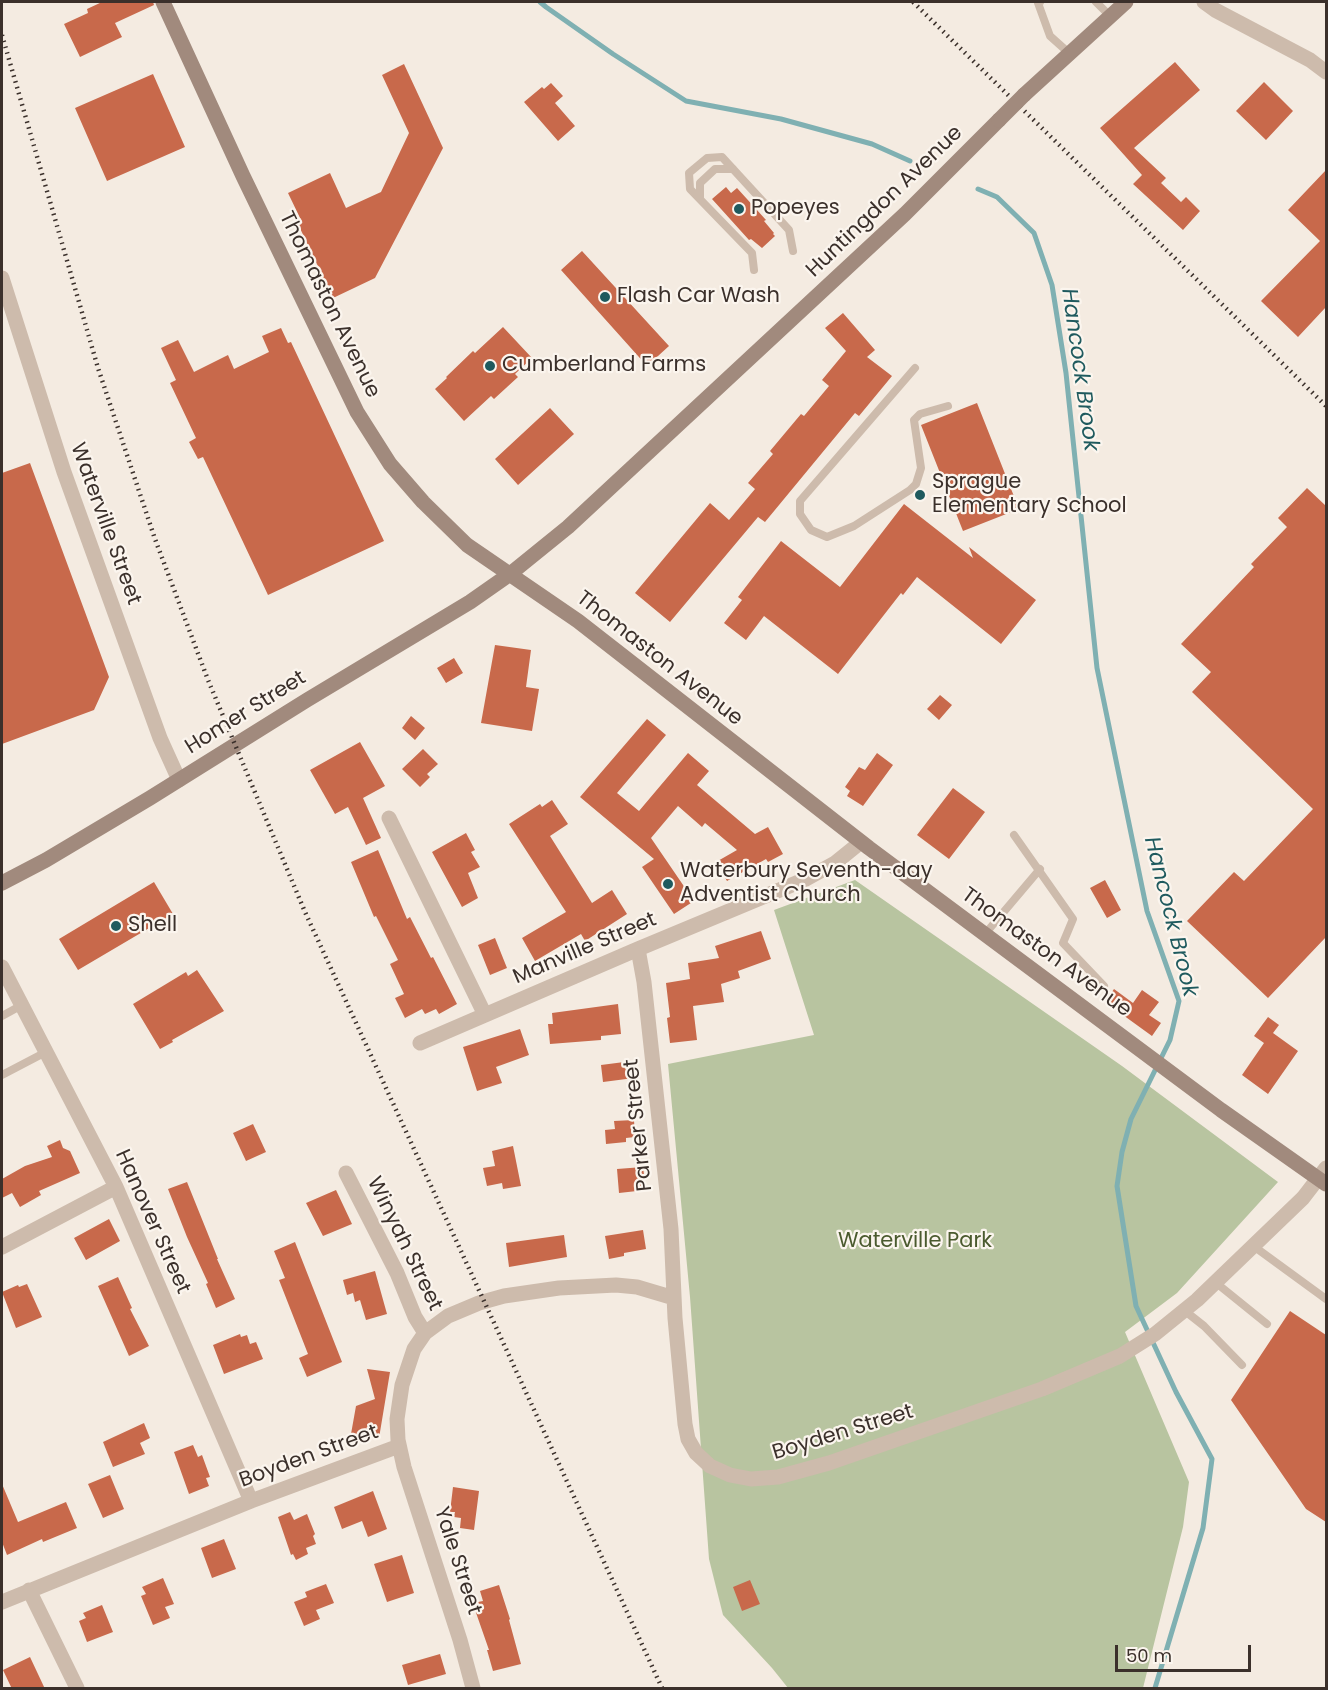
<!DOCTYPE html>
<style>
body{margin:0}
#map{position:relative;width:1328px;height:1690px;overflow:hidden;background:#f4ebe1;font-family:Poppins,sans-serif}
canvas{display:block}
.frame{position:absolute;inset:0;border:3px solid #3b302b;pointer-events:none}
.scale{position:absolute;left:1115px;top:1645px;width:136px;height:27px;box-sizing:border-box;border:3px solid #3b302b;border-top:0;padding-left:8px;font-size:18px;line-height:21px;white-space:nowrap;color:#3b302b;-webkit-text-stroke:4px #fbf5ee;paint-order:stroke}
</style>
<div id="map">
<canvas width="1328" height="1690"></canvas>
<div class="frame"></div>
<div class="scale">50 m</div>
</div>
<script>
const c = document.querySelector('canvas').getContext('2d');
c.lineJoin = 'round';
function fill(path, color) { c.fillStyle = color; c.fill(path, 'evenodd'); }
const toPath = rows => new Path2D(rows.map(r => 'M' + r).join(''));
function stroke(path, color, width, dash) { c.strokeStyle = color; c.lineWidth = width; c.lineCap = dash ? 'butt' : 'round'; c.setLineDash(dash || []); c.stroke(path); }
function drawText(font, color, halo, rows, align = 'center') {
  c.font = font + ' Poppins,sans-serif'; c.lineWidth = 4.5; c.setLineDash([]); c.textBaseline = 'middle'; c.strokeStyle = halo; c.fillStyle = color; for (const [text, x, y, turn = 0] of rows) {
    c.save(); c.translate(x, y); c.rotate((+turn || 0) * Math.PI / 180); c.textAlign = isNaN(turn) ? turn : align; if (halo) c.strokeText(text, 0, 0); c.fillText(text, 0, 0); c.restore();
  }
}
fill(toPath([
 [855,880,1122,1066,1278,1182,1177,1293,1125,1332,1189,1482,1183,1527,1143,1688,788,1688,772,1668,723,1615,709,1559,690,1297,668,1064,814,1035,774,910]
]), '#b8c4a0');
stroke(toPath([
 [540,2,546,7,613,54,686,101,781,119,872,144,910,161],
 [978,189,997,197,1034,233,1052,285,1066,373,1097,668,1147,911,1179,1001,1170,1040,1131,1119,1122,1152,1117,1186,1136,1306,1176,1392,1212,1459,1203,1528,1155,1688]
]), '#7fb0b2', 5);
fill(toPath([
 [102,2,153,2,154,5,115,23,122,37,80,57,64,24,88,13,87,9],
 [1175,62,1200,90,1134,148,1166,178,1161,183,1181,202,1186,197,1200,211,1183,230,1133,184,1142,175,1100,128],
 [404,64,443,148,375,278,333,298,298,224,302,222,288,193,330,173,346,208,381,192,409,133,382,75],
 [153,74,185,147,107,181,75,108],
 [1264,82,1293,111,1266,140,1236,111],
 [551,83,563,96,555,103,575,126,558,141,524,102,542,87,544,89],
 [1326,170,1326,307,1298,337,1261,301,1320,241,1288,210],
 [726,187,731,193,737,188,766,220,764,221,774,233,773,234,775,236,762,248,751,239,749,240,712,199],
 [582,251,669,346,647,366,561,270],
 [843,313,875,350,867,357,892,376,859,416,855,413,765,522,758,517,670,622,635,593,710,503,729,520,755,489,748,483,773,454,770,451,801,414,804,416,829,386,822,380,846,351,825,328],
 [503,327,532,358,515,374,518,377,494,399,491,396,464,421,435,389,447,378,446,377,473,351,475,353],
 [281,328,288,343,291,342,384,541,268,595,203,457,198,459,189,442,196,438,170,383,176,380,161,348,178,340,194,372,228,355,234,369,269,352,262,336],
 [977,403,1019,509,963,531,921,425],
 [550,408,574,434,518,485,495,459],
 [30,463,109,677,94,710,2,744,2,473],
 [1307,488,1326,506,1326,937,1268,998,1187,921,1234,872,1244,881,1313,809,1192,692,1211,672,1181,644,1254,567,1251,564,1287,527,1278,518],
 [904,504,973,558,969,547,1036,600,1001,644,917,577,903,595,901,593,838,674,764,616,746,640,724,623,742,600,738,597,781,541,840,587],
 [495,645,531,650,526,687,539,689,532,731,481,723],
 [454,658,463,673,446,683,437,668],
 [940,695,952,705,939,720,927,709],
 [411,716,425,728,415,740,402,728],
 [647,719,666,735,617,793,639,811,688,753,709,771,697,785,755,834,768,827,783,854,768,862,766,859,727,881,716,862,737,850,705,823,702,827,678,806,651,838,694,901,674,914,642,867,654,859,580,797],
 [360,742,385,786,363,798,381,838,366,845,348,807,335,814,310,770],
 [423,749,438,764,427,774,430,777,420,787,402,769],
 [877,753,893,765,863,806,847,796,850,791,845,787,859,767,865,770],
 [953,788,985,812,949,859,917,835],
 [552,800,568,824,550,836,592,903,612,890,627,914,585,941,581,934,535,961,522,938,566,912,509,824,540,804,542,807],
 [466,833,475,850,471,852,480,867,468,873,478,898,462,907,432,852],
 [378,850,407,919,410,917,431,958,433,957,457,1004,439,1014,436,1009,425,1014,422,1009,405,1018,395,998,404,994,390,964,398,960,376,916,374,917,351,862],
 [1105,880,1121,910,1107,918,1090,888],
 [154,882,173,914,78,970,59,939],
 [761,931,771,959,738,971,740,978,721,984,724,1002,693,1006,697,1040,670,1043,667,1018,670,1017,666,983,690,979,688,963,719,958,715,946],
 [495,938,507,968,490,975,478,945],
 [197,970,224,1011,172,1040,173,1042,160,1049,133,1004,186,972,188,976],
 [1114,989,1133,1003,1142,990,1159,1002,1149,1015,1161,1023,1152,1036,1105,1002],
 [618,1004,621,1034,601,1036,601,1040,550,1044,548,1024,553,1024,552,1013],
 [1268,1017,1279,1025,1273,1033,1298,1051,1268,1094,1242,1075,1264,1043,1254,1036],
 [520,1029,529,1055,496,1067,502,1083,477,1091,463,1047],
 [632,1061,634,1078,603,1082,601,1065],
 [634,1120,635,1137,626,1138,626,1142,606,1144,605,1130,615,1129,614,1121],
 [253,1124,266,1152,246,1161,233,1133],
 [60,1140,63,1148,70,1151,80,1173,39,1191,41,1195,20,1207,12,1193,2,1198,2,1179,25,1166,52,1157,47,1146],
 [513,1146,521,1186,503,1189,502,1183,487,1186,483,1168,495,1166,492,1151],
 [643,1167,646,1190,619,1193,617,1169],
 [187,1182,218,1259,217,1259,235,1299,216,1308,206,1284,208,1283,187,1237,168,1189],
 [336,1190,352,1224,323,1236,306,1203],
 [109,1219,120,1241,86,1260,74,1238],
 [643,1230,646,1249,624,1253,624,1256,609,1259,605,1236],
 [564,1235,567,1257,509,1267,506,1243],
 [295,1242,342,1362,307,1377,299,1358,308,1354,279,1280,285,1278,274,1251],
 [375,1271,387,1314,366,1320,360,1300,355,1302,353,1293,347,1295,343,1280],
 [118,1277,132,1308,130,1309,149,1346,129,1356,98,1286],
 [27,1284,42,1317,16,1328,2,1292,18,1285,19,1287],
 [1290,1311,1326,1335,1326,1522,1306,1509,1231,1400],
 [240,1334,241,1337,247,1335,250,1344,256,1342,263,1359,224,1374,213,1345],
 [367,1369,390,1372,379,1438,351,1434,356,1406,375,1399],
 [144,1423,150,1438,140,1443,145,1454,113,1467,103,1442],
 [193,1445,198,1457,202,1455,210,1477,206,1478,209,1486,189,1494,174,1452],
 [110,1475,124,1509,103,1518,88,1484],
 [2,1484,18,1522,66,1502,77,1528,43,1542,42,1539,7,1555,2,1542],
 [453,1487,479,1491,474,1530,460,1528,461,1518,454,1517,455,1512,450,1512],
 [373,1491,387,1529,368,1537,362,1521,342,1529,334,1507],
 [290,1512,294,1520,307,1514,315,1534,313,1536,316,1544,306,1548,308,1554,296,1560,293,1554,291,1555,278,1517],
 [224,1539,236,1569,212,1578,201,1548],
 [402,1555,414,1593,387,1602,374,1564],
 [163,1578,174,1604,165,1607,170,1618,153,1625,141,1596,146,1594,142,1587],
 [750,1580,760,1604,742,1611,733,1587],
 [326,1584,334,1603,316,1610,320,1619,304,1626,294,1602,307,1597,305,1592],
 [499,1585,510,1619,509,1620,521,1664,493,1671,487,1650,489,1650,474,1607,479,1606,478,1602,483,1601,480,1591],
 [102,1605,113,1632,87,1642,79,1621,86,1618,83,1613],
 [440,1654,446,1674,408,1685,402,1665],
 [30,1657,45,1689,12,1689,3,1670]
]), '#c8694b');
stroke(toPath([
 [1040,2,1038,3,1050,36,1069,53],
 [1096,2,1110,16],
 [700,199,700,183,715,169,733,169],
 [754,270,752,253,690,189,689,173,707,158,722,157,733,169,789,230,793,251],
 [915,368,800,501,800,514,811,530,827,537,854,526,910,490,916,484,921,468,914,420,920,414,948,406],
 [1014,835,1073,919,1063,943,1104,986],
 [985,934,1040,869],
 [2,1016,22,1005],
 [2,1075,46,1052],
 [1252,1245,1326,1299],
 [1215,1282,1267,1324],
 [1185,1311,1204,1326,1242,1365]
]), '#cdbbac', 8);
stroke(toPath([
 [1204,2,1215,10,1310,60,1326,72],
 [389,818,485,1015],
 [638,949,644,982,671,1229,675,1318,685,1424,688,1439,696,1453,710,1466,730,1475,751,1479,778,1477,829,1463,1042,1389,1120,1356,1155,1334,1197,1300,1303,1198,1326,1168],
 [2,967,116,1187,251,1501],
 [420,1043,638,949,806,879,835,863,861,842],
 [346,1173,397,1273,415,1317,425,1333],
 [2,1247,116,1187],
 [29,1590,77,1688],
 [2,1602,251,1501,399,1446],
 [473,1688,460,1640,404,1467,398,1440,397,1419,402,1385,414,1349,425,1333,448,1316,479,1303,504,1296,559,1288,616,1285,637,1287,674,1298]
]), '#cdbbac', 15);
stroke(toPath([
 [2,278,64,472,160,738,179,780]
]), '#cdbbac', 15);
stroke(toPath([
 [163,2,243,176,357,412,390,464,423,502,467,545,578,621,869,848,1221,1110,1326,1184],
 [1024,95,1126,2],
 [2,883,46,860,150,798,307,700,470,602,510,574,568,527,905,214,999,120]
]), '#a18a7d', 15);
stroke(toPath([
 [913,2,1326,406],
 [2,35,98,368,155,539,208,680,305,912,662,1688]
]), '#3b302b', 4.5, [1.5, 4.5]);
stroke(toPath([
 [999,120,1024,95]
]), '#a18a7d', 15);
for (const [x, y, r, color] of [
 [739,209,6,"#1f5a5e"],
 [605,297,6,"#1f5a5e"],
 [490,366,6,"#1f5a5e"],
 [920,495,6,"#1f5a5e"],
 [668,884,6,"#1f5a5e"],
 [116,926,6,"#1f5a5e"]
]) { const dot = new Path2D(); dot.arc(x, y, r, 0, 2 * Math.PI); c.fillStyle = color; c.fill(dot); stroke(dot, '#fbf5ee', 2); }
drawText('21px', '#3b302b', '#fbf5ee', [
 ["Huntingdon Avenue",885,202,-44],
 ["Thomaston Avenue",329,305,64],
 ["Waterville Street",105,524,70],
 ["Thomaston Avenue",659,659,38],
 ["Homer Street",246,713,-32],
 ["Manville Street",585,949,-23],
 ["Thomaston Avenue",1046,953,36],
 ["Parker Street",639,1125,-96],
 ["Hanover Street",152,1222,66],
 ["Winyah Street",404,1244,64],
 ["Boyden Street",843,1433,-17],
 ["Boyden Street",309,1457,-20],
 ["Yale Street",457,1561,72]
]);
drawText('21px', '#3b302b', '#fbf5ee', [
 ["Popeyes",751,209],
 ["Flash Car Wash",617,297],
 ["Cumberland Farms",502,366],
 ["Sprague",932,483],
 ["Elementary School",932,507],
 ["Waterbury Seventh-day",680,872],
 ["Adventist Church",680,896],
 ["Shell",128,926]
], 'left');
drawText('21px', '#4a5a2e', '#fbf5ee', [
 ["Waterville Park",915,1242]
]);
drawText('italic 22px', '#1f5a5e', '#fbf5ee', [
 ["Hancock Brook",1079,370,82],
 ["Hancock Brook",1170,917,76]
]);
</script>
